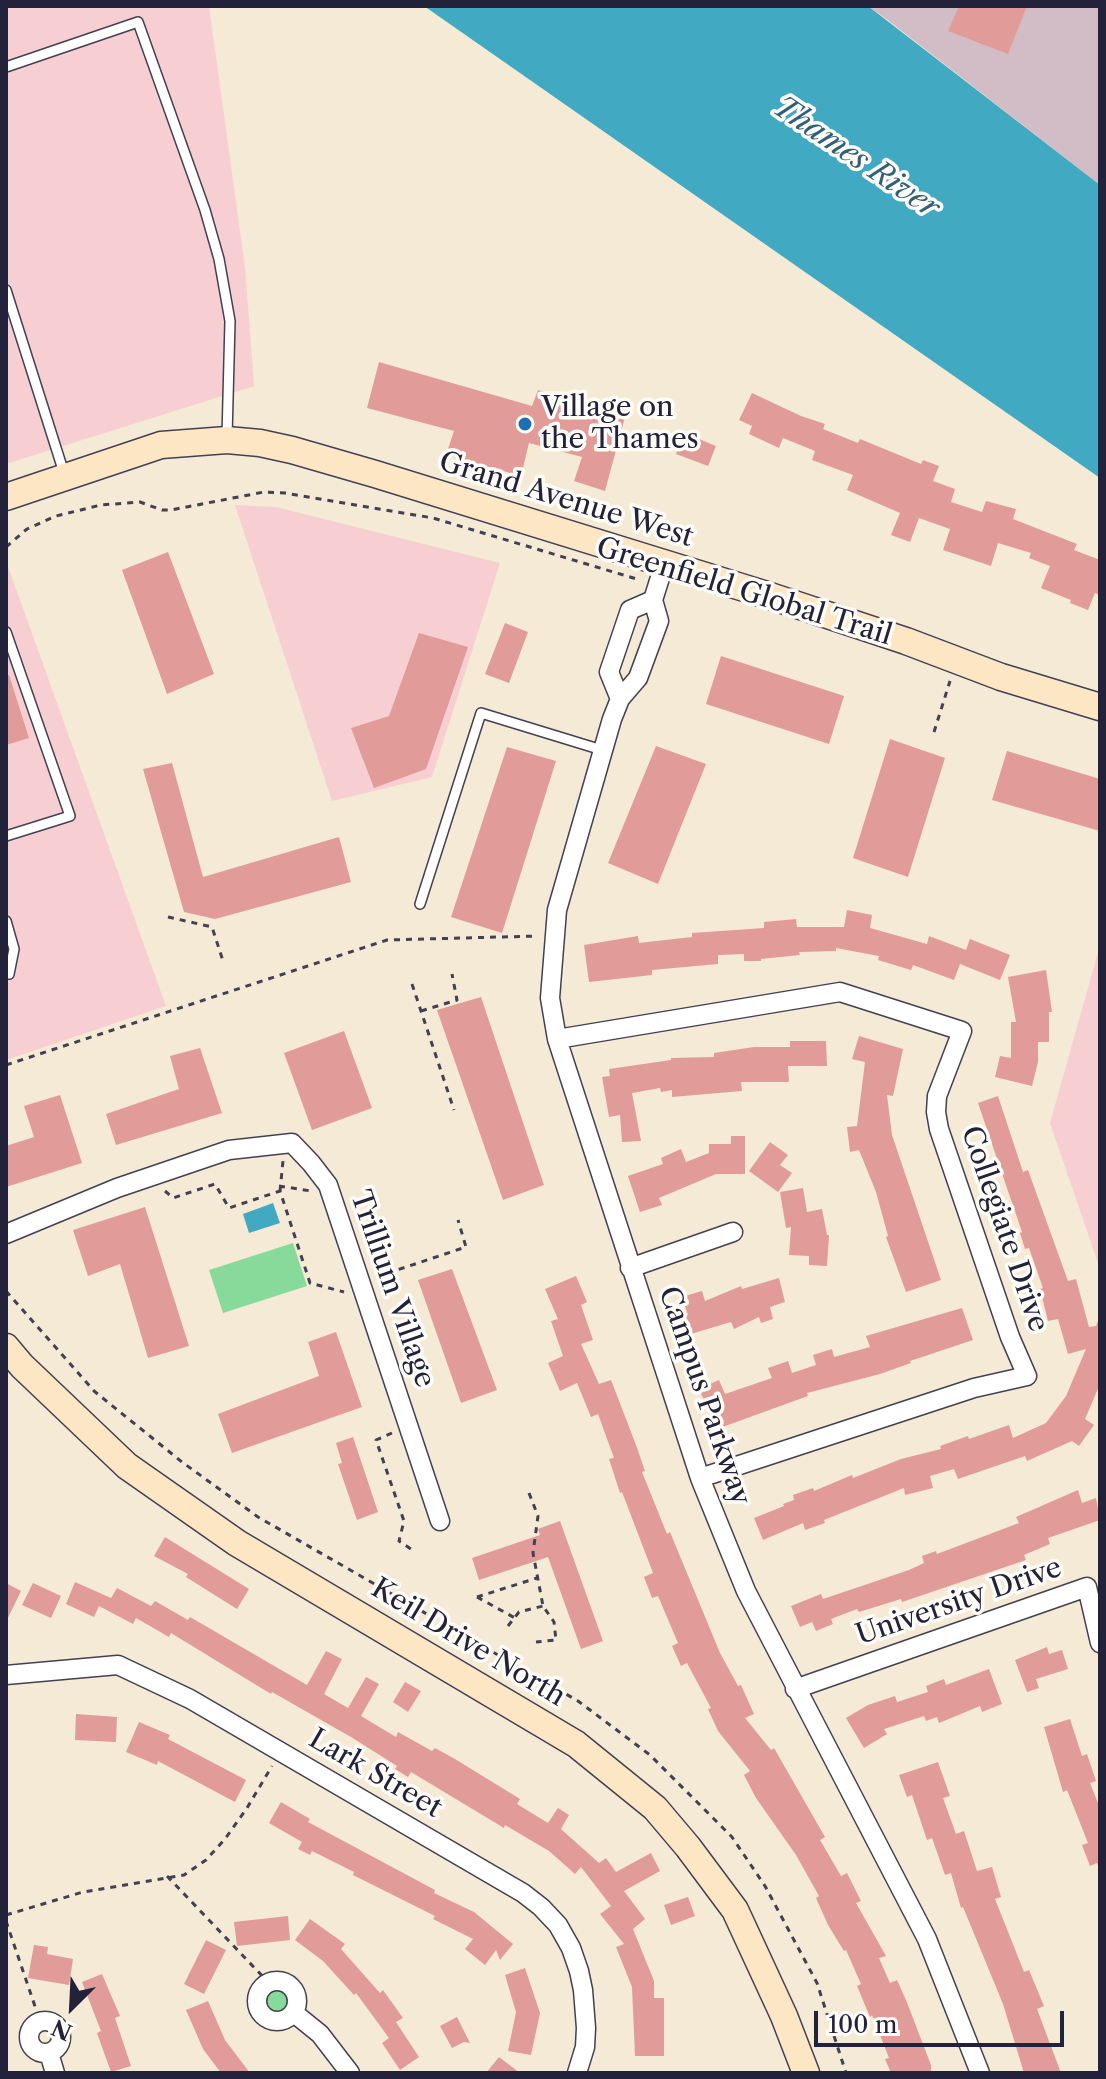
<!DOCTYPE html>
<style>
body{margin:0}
#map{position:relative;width:1106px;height:2079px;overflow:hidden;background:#f5ead5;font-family:"Libre Caslon Text",serif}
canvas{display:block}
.frame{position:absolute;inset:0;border:8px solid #22223b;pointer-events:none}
.north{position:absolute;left:32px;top:1967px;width:80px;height:80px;-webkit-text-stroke:6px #fdfcf7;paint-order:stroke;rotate:204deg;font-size:22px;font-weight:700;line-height:32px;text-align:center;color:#22223b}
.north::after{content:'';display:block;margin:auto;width:28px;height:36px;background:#22223b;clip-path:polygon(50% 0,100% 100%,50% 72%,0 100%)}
.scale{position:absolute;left:814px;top:2011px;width:250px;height:36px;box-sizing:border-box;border:4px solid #22223b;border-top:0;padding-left:10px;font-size:24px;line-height:28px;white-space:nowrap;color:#22223b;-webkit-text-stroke:6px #fdfcf7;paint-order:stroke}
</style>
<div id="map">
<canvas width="1106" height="2079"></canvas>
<div class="frame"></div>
<div class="north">N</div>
<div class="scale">100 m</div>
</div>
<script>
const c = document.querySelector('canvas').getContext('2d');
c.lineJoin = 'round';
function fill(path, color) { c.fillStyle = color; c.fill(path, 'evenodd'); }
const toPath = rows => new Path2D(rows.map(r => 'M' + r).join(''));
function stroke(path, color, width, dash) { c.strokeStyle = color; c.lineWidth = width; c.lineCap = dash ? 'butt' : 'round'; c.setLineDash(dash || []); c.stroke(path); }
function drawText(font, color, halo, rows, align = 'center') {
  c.font = font + ' "Libre Caslon Text",serif'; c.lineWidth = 7; c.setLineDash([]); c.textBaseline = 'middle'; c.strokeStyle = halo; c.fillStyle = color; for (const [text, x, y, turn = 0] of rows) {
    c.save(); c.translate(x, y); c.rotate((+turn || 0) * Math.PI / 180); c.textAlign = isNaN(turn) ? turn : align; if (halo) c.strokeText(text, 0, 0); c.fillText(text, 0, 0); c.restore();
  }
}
fill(toPath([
 [6,6,209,6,245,267,254,386,6,464],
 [235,505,276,507,500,563,432,777,332,801],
 [6,561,166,1006,6,1060],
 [1100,945,1100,1269,1050,1123]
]), '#f7cfd2');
fill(toPath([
 [868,6,1100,6,1100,185,885,18]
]), '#d2bdc6');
fill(toPath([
 [293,1243,307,1286,223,1313,209,1270],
 '264 2000a12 12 0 1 1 24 0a12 12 0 1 1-24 0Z'
]), '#88da9b');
fill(toPath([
 [424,6,868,6,1100,185,1100,478],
 [273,1203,280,1223,249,1233,243,1214]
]), '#41a9c1');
fill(toPath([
 [959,6,1027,6,1008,54,948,31],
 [379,362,532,406,538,390,625,417,605,491,574,481,582,457,529,443,521,476,446,455,454,431,367,408],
 [752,393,801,416,825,424,823,429,858,443,860,439,921,464,923,460,939,466,933,481,955,489,951,502,982,512,986,501,1016,509,1013,519,1077,544,1074,550,1100,560,1100,595,1095,593,1088,610,1070,603,1071,600,1041,588,1050,566,1029,558,1031,553,998,543,991,566,943,550,950,529,919,518,910,542,891,535,900,513,847,490,853,475,812,460,815,451,783,438,779,448,749,434,752,426,739,420],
 [684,433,716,446,708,466,676,454],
 [168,552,214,674,167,694,122,570],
 [505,623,528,632,509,683,485,674],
 [419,633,468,647,426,769,374,788,351,728,389,716],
 [721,656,844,696,829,744,706,704],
 [9,675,29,738,6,745,6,676],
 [890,739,945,758,908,877,853,858],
 [656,746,706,764,658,884,608,863],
 [507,747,556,761,502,933,451,917],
 [1007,751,1100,779,1100,831,992,800],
 [172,763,203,877,339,837,351,882,215,919,184,912,143,769],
 [847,910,872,915,870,928,927,944,929,936,966,950,970,939,1010,955,1000,980,960,964,954,980,913,965,911,970,878,960,879,956,836,948,836,951,799,952,800,955,761,959,761,961,744,961,744,954,718,955,718,964,652,970,652,975,589,982,584,945,638,936,639,943,692,937,692,933,764,928,764,922,796,919,797,927,844,927],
 [1046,970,1052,1012,1049,1012,1049,1042,1038,1042,1038,1062,1032,1086,995,1077,1000,1056,1011,1058,1011,1022,1016,1022,1008,977],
 [481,997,544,1185,503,1200,437,1010],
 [344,1031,372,1108,312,1130,284,1053],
 [859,1036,903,1049,893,1096,887,1095,892,1135,941,1280,906,1292,886,1237,888,1236,876,1192,859,1150,850,1152,847,1127,857,1126,865,1062,852,1059],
 [790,1041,826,1041,827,1066,788,1066,789,1082,741,1082,742,1091,672,1097,672,1090,661,1092,660,1088,632,1093,641,1141,622,1142,620,1115,609,1117,602,1077,610,1076,609,1069,671,1060,671,1058,714,1057,714,1053,754,1047,790,1047],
 [200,1048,222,1113,116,1145,106,1114,179,1089,170,1056],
 [60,1095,82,1163,6,1187,6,1146,34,1137,24,1106],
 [998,1096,1023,1172,1028,1170,1068,1281,1076,1279,1089,1327,1096,1326,1100,1316,1100,1384,1085,1419,1094,1425,1079,1446,1072,1441,1027,1461,1025,1456,958,1479,954,1469,930,1476,933,1488,905,1495,904,1488,824,1520,825,1523,805,1530,803,1523,763,1540,754,1518,784,1506,783,1504,794,1500,793,1495,813,1488,814,1491,852,1475,853,1478,901,1459,941,1449,940,1446,968,1436,969,1439,1009,1425,1013,1438,1046,1423,1066,1396,1086,1349,1068,1354,1058,1319,1048,1321,1040,1289,1043,1288,1029,1248,1025,1249,1020,1233,1022,1232,978,1103],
 [731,1136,745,1136,745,1174,716,1174,659,1198,662,1205,640,1212,628,1176,663,1164,661,1158,681,1149,686,1162,709,1153,709,1144,731,1144],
 [770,1142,788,1155,780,1165,792,1173,778,1192,749,1171],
 [803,1188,807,1212,822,1209,827,1235,829,1235,827,1266,809,1265,809,1256,789,1255,791,1227,786,1228,780,1192],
 [145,1207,189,1346,148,1358,120,1264,88,1276,73,1230],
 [452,1269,497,1390,461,1403,418,1280],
 [576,1276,587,1302,581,1305,593,1340,581,1344,599,1384,611,1380,636,1445,645,1471,642,1472,667,1534,670,1532,720,1653,738,1686,741,1685,754,1714,745,1718,771,1750,774,1748,825,1837,820,1840,841,1876,847,1873,861,1901,856,1903,886,1956,879,1958,890,1983,897,1980,906,2000,931,2065,931,2073,891,2073,885,2059,889,2058,872,2015,870,2017,857,1986,861,1984,846,1950,844,1951,828,1925,816,1898,819,1896,796,1855,756,1798,744,1775,750,1771,718,1731,708,1709,711,1708,687,1663,681,1666,672,1646,678,1643,658,1596,652,1598,644,1577,653,1573,622,1492,620,1493,609,1459,614,1458,598,1414,591,1417,577,1383,560,1391,548,1363,563,1356,551,1321,558,1319,545,1289],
 [779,1278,785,1302,770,1307,773,1319,761,1323,759,1317,734,1329,731,1322,684,1336,678,1318,688,1315,682,1297,702,1291,705,1301,741,1286,742,1289],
 [962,1308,973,1340,910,1361,911,1363,880,1374,807,1393,808,1396,717,1429,699,1389,719,1380,725,1394,772,1378,768,1368,788,1361,792,1373,816,1365,813,1355,832,1349,834,1357,870,1347,866,1336],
 [336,1332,362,1407,232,1453,218,1414,319,1376,308,1342],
 [353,1437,378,1512,357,1520,338,1464,342,1463,336,1443],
 [1078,1490,1082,1503,1096,1498,1100,1520,1048,1538,1050,1544,1024,1555,1026,1560,902,1602,901,1599,859,1612,857,1609,831,1619,833,1624,816,1631,812,1622,800,1627,791,1606,821,1594,823,1599,909,1570,924,1563,922,1556,936,1551,937,1554,1019,1523,1016,1517],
 [560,1521,603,1641,581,1649,548,1557,479,1580,472,1558,540,1535,538,1529],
 [165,1537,249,1589,237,1609,186,1577,188,1574,154,1556],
 [75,1582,111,1598,117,1588,151,1606,155,1601,188,1620,190,1617,307,1685,326,1651,342,1659,324,1694,348,1708,366,1677,379,1684,361,1716,396,1737,398,1732,432,1751,435,1748,455,1759,520,1799,517,1804,548,1823,558,1808,569,1815,561,1829,599,1863,606,1858,616,1872,651,1853,660,1871,624,1891,645,1919,633,1929,654,1981,654,1998,664,1998,664,2056,635,2056,632,1987,616,1947,624,1944,600,1914,611,1906,581,1867,575,1874,549,1851,505,1825,504,1828,411,1772,408,1777,395,1769,397,1766,351,1737,272,1692,271,1694,171,1633,169,1637,136,1618,133,1624,99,1606,94,1617,66,1604],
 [6,1583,21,1591,6,1622],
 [33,1583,61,1596,51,1618,22,1605],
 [1047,1647,1049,1654,1062,1650,1068,1669,1036,1679,1039,1688,1027,1692,1015,1660],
 [989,1669,1002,1704,982,1712,980,1706,939,1723,937,1717,926,1721,924,1716,884,1729,887,1734,864,1748,846,1718,868,1705,895,1696,897,1702,928,1692,926,1686,944,1679,946,1685],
 [405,1682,421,1691,408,1712,393,1702],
 [76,1714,117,1717,116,1742,75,1740],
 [1070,1719,1082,1756,1087,1754,1096,1781,1090,1783,1100,1808,1100,1870,1097,1863,1090,1866,1082,1845,1088,1843,1067,1790,1063,1792,1044,1727],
 [139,1722,170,1735,168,1739,246,1780,235,1802,158,1761,157,1765,126,1752],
 [938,1762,950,1796,943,1798,956,1834,964,1831,977,1871,992,1867,1001,1897,995,1899,1024,1972,1029,1970,1044,2006,1037,2009,1061,2073,1024,2073,1003,2004,963,1907,961,1908,951,1873,945,1875,932,1838,927,1840,912,1795,907,1797,899,1775],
 [281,1802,310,1819,308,1822,435,1890,434,1893,474,1912,513,1944,500,1960,496,1950,485,1965,465,1949,473,1939,433,1919,435,1916,353,1875,354,1872,312,1851,310,1855,298,1849,302,1842,269,1823],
 [688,1897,695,1916,671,1925,664,1905],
 [288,1916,290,1940,237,1946,234,1922],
 [310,1919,345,1944,341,1949,380,1993,383,1990,403,2018,396,2022,419,2057,400,2070,382,2043,389,2038,356,1993,354,1995,323,1961,295,1940],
 [206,1940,226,1950,204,1994,184,1984],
 [34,1945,48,1947,47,1954,73,1959,69,1985,28,1978],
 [525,1968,540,2013,531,2055,508,2051,516,2012,505,1975],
 [102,1974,120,2016,115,2018,131,2066,111,2072,97,2033,101,2031,82,1982],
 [208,2001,225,2040,250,2073,221,2073,203,2049,186,2010],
 [457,2017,470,2043,464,2042,452,2048,440,2026],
 [499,2057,520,2073,486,2073]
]), '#e19b98');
const lane = toPath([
 [6,67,138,22,205,210,219,259,230,321,227,437],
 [6,290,64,473],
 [6,632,70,816,6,836],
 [420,904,481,713,602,750],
 [6,921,14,949,9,974,6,974]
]);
const street = toPath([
 [664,565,653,600,659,621,638,678,620,699,612,719,557,910,550,998,557,1039,700,1478,746,1591,927,1939,980,2073],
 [620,699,609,672,630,610,653,600],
 [557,1039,840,992,962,1031,937,1096,936,1112,939,1129,1010,1337,1027,1376,974,1388,700,1478],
 [6,1234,117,1188,229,1150,292,1143,311,1163,328,1185,440,1521],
 [630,1268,733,1232],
 [6,1675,118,1665,190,1699,523,1893,541,1907,558,1925,571,1948,579,1971,583,1990,586,2028,585,2047,577,2073],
 [795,1689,1087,1587,1100,1643],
 '257 2001a20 20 0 1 1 40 0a20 20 0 1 1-40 0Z',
 [294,2013,320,2034,350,2073],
 '29 2037a16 16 0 1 1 32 0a16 16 0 1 1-32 0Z',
 [49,2053,55,2073]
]);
const secondary = toPath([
 [6,497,161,445,227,440,260,443,292,450,375,474,767,595,906,641,1001,677,1100,707],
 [6,1347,22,1366,127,1466,237,1543,576,1744,655,1808,688,1847,735,1910,784,2016,806,2073]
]);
stroke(lane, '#424052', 12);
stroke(street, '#424052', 21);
stroke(secondary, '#424052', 29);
stroke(toPath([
 [6,547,27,529,56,516,101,505,140,502,162,510,171,510,264,492,285,493,433,518,640,580],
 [934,732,950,681],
 [168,917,212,927,223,961],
 [412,984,454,1110],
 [421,1011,457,1000,452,974],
 [6,1065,387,940,538,936],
 [279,1186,311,1191],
 [165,1191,173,1198,215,1184,229,1208,280,1191,310,1283,344,1292],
 [280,1191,283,1161],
 [376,1277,466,1247,458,1220],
 [6,1291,94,1391,182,1462,258,1517,578,1701,650,1755,732,1837,765,1886,817,1983,846,2073],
 [392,1433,376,1440,404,1521,399,1541,411,1549],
 [529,1493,538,1516,533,1553,543,1606,554,1622,556,1640,536,1642],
 [477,1597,537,1578],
 [477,1597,515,1618],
 [508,1626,519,1612,543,1606],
 [167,1876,268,1982],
 [6,1915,83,1892,184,1875,206,1860,225,1839,247,1808,272,1766],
 [6,1921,40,2021]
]), '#424052', 3, [6, 6]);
stroke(lane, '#fff', 9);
stroke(street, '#fff', 18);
stroke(secondary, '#fce6c4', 26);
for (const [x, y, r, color] of [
 [525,424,8,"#1f6fb2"]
]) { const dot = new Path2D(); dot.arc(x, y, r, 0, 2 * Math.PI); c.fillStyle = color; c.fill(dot); stroke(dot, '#fdfcf7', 3); }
drawText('28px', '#22223b', '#fdfcf7', [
 ["Village on",541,408],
 ["the Thames",541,440]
], 'left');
drawText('28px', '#22223b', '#fdfcf7', [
 ["Grand Avenue West",566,500,17],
 ["Greenfield Global Trail",744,592,17],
 ["Collegiate Drive",1004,1229,71],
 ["Trillium Village",392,1289,71],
 ["Campus Parkway",704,1396,71],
 ["University Drive",959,1602,-19],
 ["Keil Drive North",468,1643,31],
 ["Lark Street",375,1774,30]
]);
drawText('italic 30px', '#305f77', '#fdfcf7', [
 ["Thames River",856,158,34]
]);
</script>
